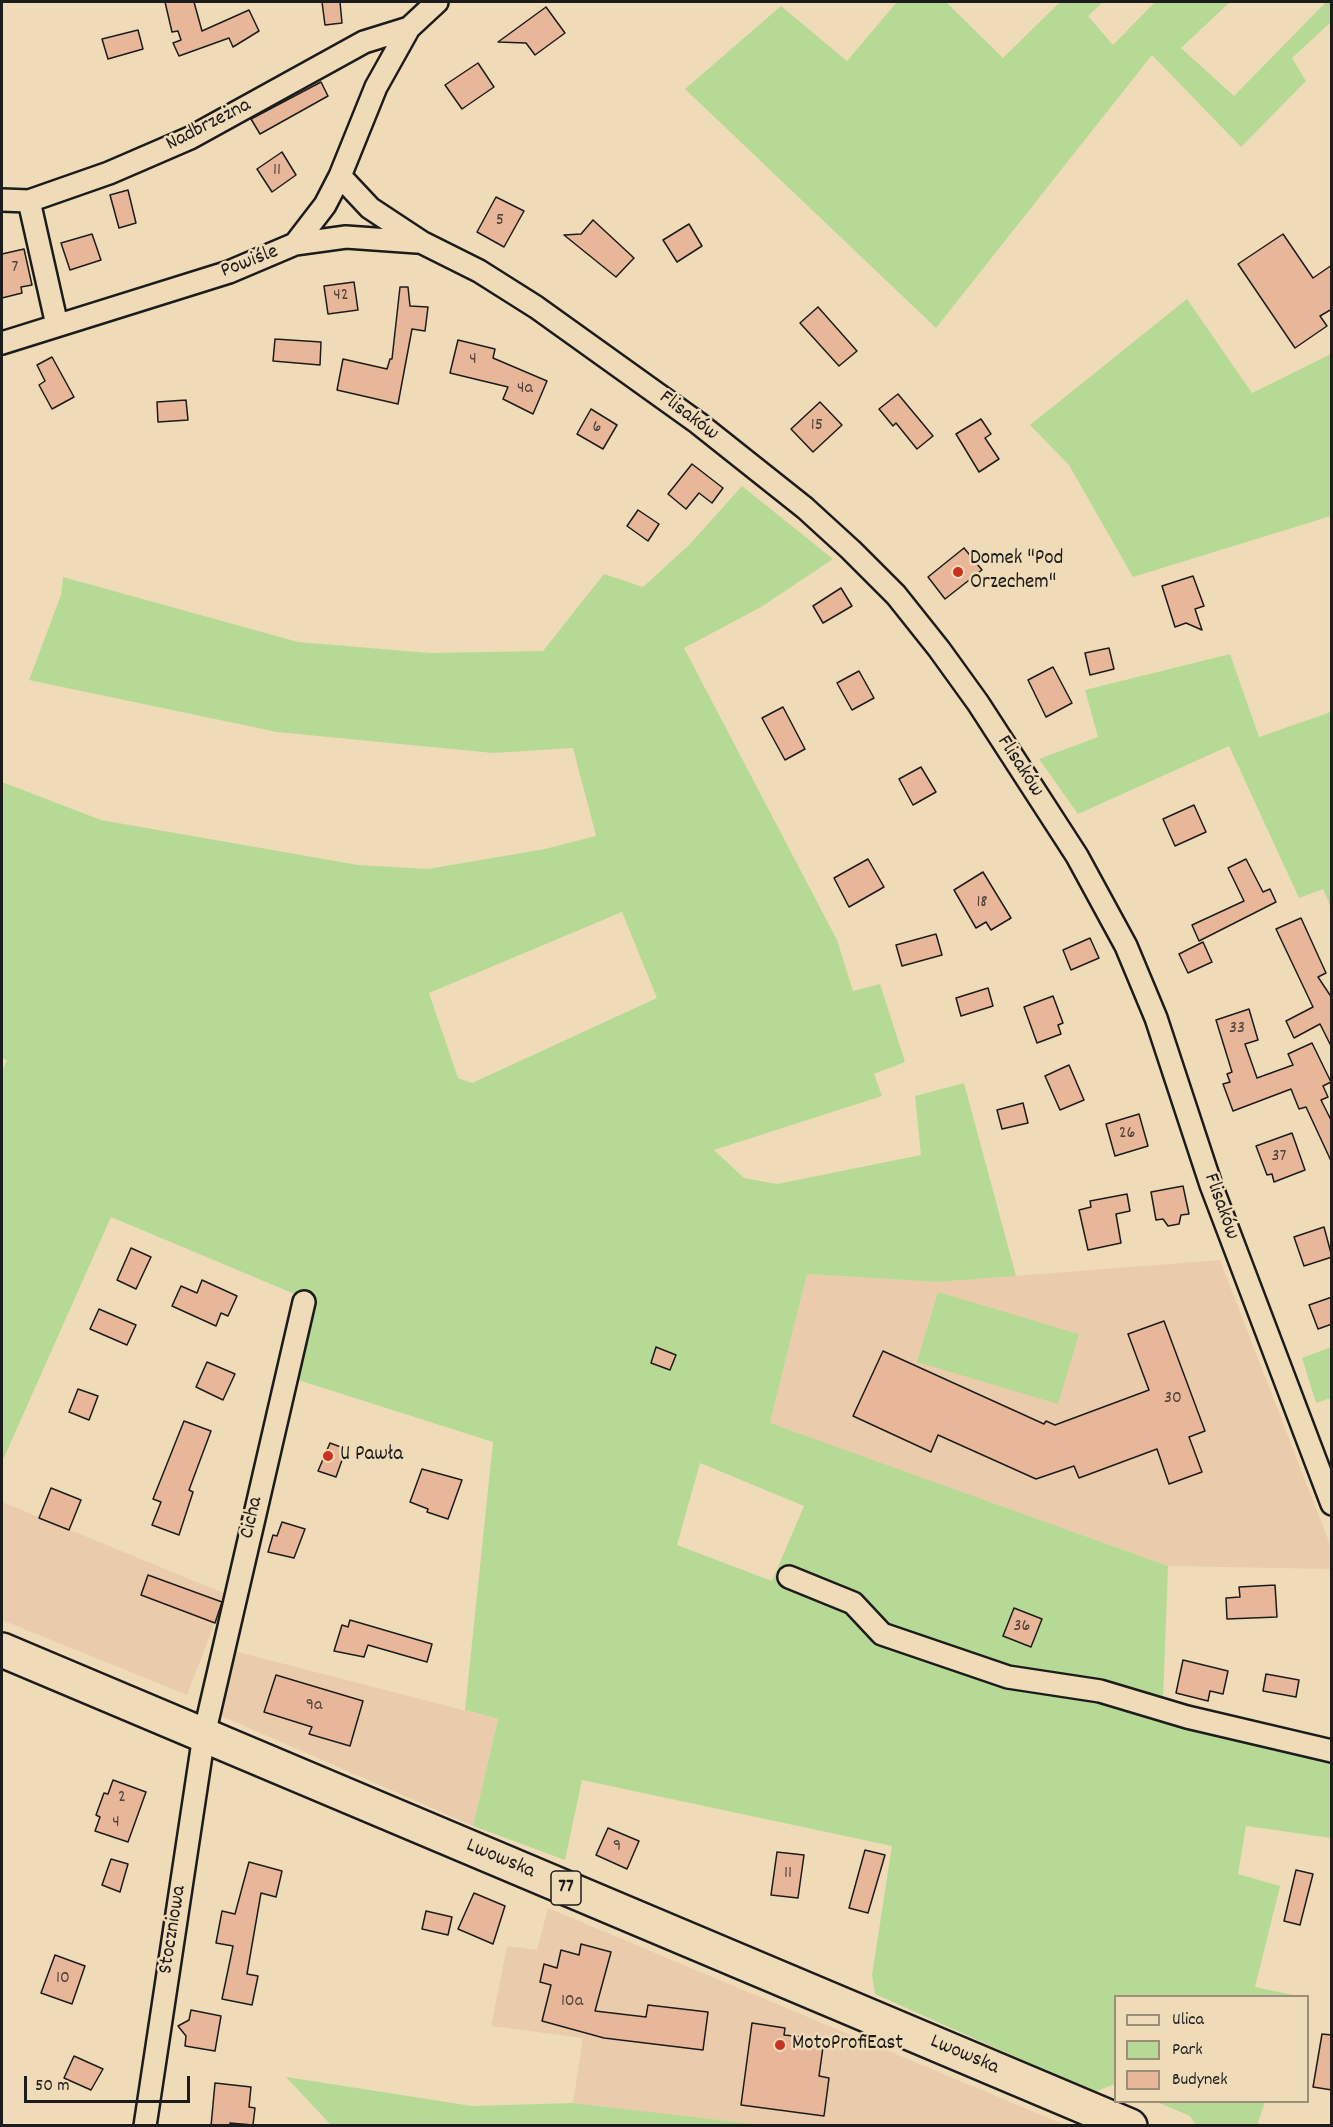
<!DOCTYPE html>
<meta charset="utf-8">
<style>
body{margin:0}
#map{position:relative;width:1333px;height:2127px;overflow:hidden;background:#f0dbb9;font-family:Dekko,sans-serif}
canvas{display:block}
.frame{position:absolute;inset:0;border:3px solid #1c1c1c;pointer-events:none}
.legend{position:absolute;left:1114px;top:1995px;width:195px;height:108px;box-sizing:border-box;background:#f0dbb9;border:2px solid #9b8f7a;margin:0;padding:8px 10px;list-style:none;font-size:18px;color:#1c1c1c}
.legend li{display:flex;align-items:center;gap:12px;height:30px}
.legend b{width:30px;border:2px solid #9b8f7a}
.scale{position:absolute;left:24px;top:2076px;width:166px;height:27px;box-sizing:border-box;border:3px solid #1c1c1c;border-top:0;padding-left:8px;font-size:18px;line-height:21px;white-space:nowrap;color:#1c1c1c;-webkit-text-stroke:4px #f0dbb9;paint-order:stroke}
</style>
<div id="map">
<canvas width="1333" height="2127"></canvas>
<div class="frame"></div>
<ul class="legend">
<li><b style="height:8px;background:#f0dbb9"></b>Ulica</li>
<li><b style="height:16px;background:#b6da95"></b>Park</li>
<li><b style="height:16px;background:#e8b699"></b>Budynek</li>
</ul>
<div class="scale">50 m</div>
</div>
<script>
const c = document.querySelector('canvas').getContext('2d');
c.lineJoin = 'round';
function fill(path, color) { c.fillStyle = color; c.fill(path, 'evenodd'); }
const toPath = rows => new Path2D(rows.map(r => 'M' + r).join(''));
function stroke(path, color, width, dash) { c.strokeStyle = color; c.lineWidth = width; c.lineCap = dash ? 'butt' : 'round'; c.setLineDash(dash || []); c.stroke(path); }
function drawText(font, color, halo, rows, align = 'center') {
  c.font = font + ' Dekko,sans-serif'; c.lineWidth = 5; c.setLineDash([]); c.textBaseline = 'middle'; c.strokeStyle = halo; c.fillStyle = color; for (const [text, x, y, turn = 0] of rows) {
    c.save(); c.translate(x, y); c.rotate((+turn || 0) * Math.PI / 180); c.textAlign = isNaN(turn) ? turn : align; if (halo) c.strokeText(text, 0, 0); c.fillText(text, 0, 0); c.restore();
  }
}
fill(toPath([
 [1220,1260,1331,1547,1331,1569,1168,1566,770,1424,807,1274,937,1282],
 [2,1502,226,1594,187,1695,2,1620],
 [234,1651,498,1719,473,1826,217,1714],
 [548,1908,1065,2125,762,2126,573,2103,583,2038,491,2026,507,1946,537,1950]
]), '#eaccac');
fill(toPath([
 [897,2,946,2,1003,58,1060,2,1103,2,1088,16,1113,45,1155,2,1230,2,1181,48,1234,96,1326,2,1331,2,1331,22,1292,58,1306,81,1241,147,1152,55,936,328,685,89,781,6,847,61],
 [1187,299,1252,393,1331,354,1331,516,1133,577,1069,465,1030,425],
 [742,486,833,559,761,607,684,648,837,940,853,991,880,984,905,1062,874,1074,882,1096,714,1150,744,1178,777,1184,921,1155,915,1096,964,1083,1016,1276,937,1282,807,1274,770,1423,1168,1566,1163,1700,1331,1756,1331,1838,1246,1826,1238,1874,1280,1886,1255,1987,1298,1996,1116,1996,1115,2084,1094,2092,875,1994,872,1975,892,1846,582,1780,565,1860,473,1826,498,1719,465,1710,493,1442,295,1379,297,1295,111,1217,2,1462,2,1071,7,1060,2,1058,2,782,101,820,358,865,428,869,545,849,596,836,573,748,493,753,277,732,29,680,61,595,63,577,298,642,430,653,543,651,604,574,643,587,689,545],
 [622,912,657,998,472,1083,458,1078,429,993],
 [700,1463,804,1506,772,1581,677,1545],
 [1230,654,1259,737,1331,712,1331,908,1323,889,1299,898,1229,746,1078,814,1039,759,1098,737,1085,690],
 [938,1292,1079,1334,1058,1404,917,1362],
 [1331,1347,1331,1398,1316,1403,1302,1358],
 [286,2077,472,2106,573,2103,762,2125,331,2125],
 [1157,2102,1265,2102,1257,2126,1196,2125,1190,2116]
]), '#b6da95');
const building = toPath([
 [165,2,194,2,202,31,249,10,259,31,233,47,229,38,179,56,173,43,181,40,178,31,172,32,165,2],
 [322,2,340,2,342,23,325,25,322,2],
 [546,7,565,33,535,55,526,43,498,42,546,7],
 [138,30,143,49,108,59,102,39,138,30],
 [478,63,494,87,462,109,445,85,478,63],
 [321,82,328,96,260,134,251,119,321,82],
 [282,152,296,175,272,192,257,169,282,152],
 [128,190,136,223,119,228,110,195,128,190],
 [496,197,524,211,504,247,477,232,496,197],
 [593,220,634,258,616,277,564,235,581,234,593,220],
 [689,224,702,246,677,262,663,240,689,224],
 [92,234,101,260,70,270,61,243,92,234],
 [1283,234,1313,278,1332,265,1332,309,1320,316,1327,326,1295,348,1238,264,1283,234],
 [24,249,32,285,21,287,22,293,2,298,2,254,24,249],
 [354,282,358,310,328,314,324,286,354,282],
 [400,287,408,287,410,306,428,307,425,331,412,329,398,404,337,390,343,359,387,369,390,359,392,359,400,287],
 [818,307,857,351,839,366,800,323,818,307],
 [275,339,321,342,320,365,273,361,275,339],
 [458,340,495,349,493,358,547,381,533,414,503,399,508,387,450,373,458,340],
 [52,357,74,397,52,409,39,385,45,381,37,365,52,357],
 [898,394,933,436,917,449,896,423,893,426,879,409,898,394],
 [186,400,188,420,158,422,157,402,186,400],
 [820,402,842,425,813,452,791,429,820,402],
 [591,409,617,425,603,449,577,434,591,409],
 [981,419,991,434,985,438,999,459,979,472,956,434,981,419],
 [692,464,723,488,712,503,699,493,686,509,668,494,692,464],
 [638,510,659,524,648,541,627,526,638,510],
 [964,548,982,570,945,599,928,577,964,548],
 [1193,576,1204,606,1195,609,1202,630,1186,623,1175,627,1162,586,1193,576],
 [841,588,852,606,823,623,813,606,841,588],
 [1109,648,1114,669,1090,675,1085,653,1109,648],
 [1053,667,1072,703,1046,717,1028,680,1053,667],
 [859,671,874,698,852,710,837,683,859,671],
 [783,707,805,749,785,760,762,718,783,707],
 [921,767,936,792,913,805,899,779,921,767],
 [1194,805,1206,832,1175,846,1163,819,1194,805],
 [868,859,884,887,849,907,834,878,868,859],
 [1246,859,1263,892,1270,889,1276,902,1199,941,1192,925,1244,901,1228,868,1246,859],
 [983,872,1011,918,991,930,986,922,976,928,954,890,983,872],
 [1301,918,1326,973,1318,977,1332,998,1332,1048,1320,1024,1294,1038,1286,1021,1313,1007,1276,929,1301,918],
 [936,934,942,955,902,966,896,945,936,934],
 [1090,938,1099,958,1071,970,1063,950,1090,938],
 [1203,942,1212,962,1188,973,1179,954,1203,942],
 [988,988,993,1006,961,1016,956,998,988,988],
 [1053,996,1063,1023,1058,1025,1061,1034,1037,1043,1024,1007,1053,996],
 [1249,1009,1258,1040,1245,1044,1257,1078,1293,1065,1288,1054,1312,1043,1331,1082,1323,1086,1328,1097,1321,1100,1332,1122,1332,1163,1306,1107,1299,1109,1291,1089,1233,1111,1223,1084,1230,1082,1227,1074,1232,1072,1216,1020,1249,1009],
 [1069,1065,1084,1100,1060,1110,1045,1076,1069,1065],
 [1023,1103,1028,1123,1002,1129,997,1110,1023,1103],
 [1139,1114,1148,1146,1115,1156,1106,1124,1139,1114],
 [1292,1133,1305,1170,1274,1182,1272,1174,1267,1175,1256,1146,1292,1133],
 [1183,1186,1189,1214,1181,1215,1179,1224,1168,1226,1163,1219,1156,1220,1151,1192,1183,1186],
 [1127,1194,1130,1211,1116,1214,1121,1243,1088,1250,1079,1210,1091,1207,1090,1201,1127,1194],
 [1324,1227,1332,1257,1304,1266,1294,1237,1324,1227],
 [131,1248,151,1257,136,1289,117,1280,131,1248],
 [202,1280,237,1296,228,1316,221,1313,216,1326,172,1306,181,1286,197,1293,202,1280],
 [1332,1297,1332,1324,1318,1329,1309,1305,1332,1297],
 [99,1309,136,1325,127,1345,90,1329,99,1309],
 [1164,1321,1205,1431,1189,1437,1202,1472,1169,1484,1157,1449,1079,1478,1074,1466,1036,1479,938,1435,931,1452,853,1416,883,1351,1044,1424,1046,1421,1055,1425,1149,1390,1128,1334,1164,1321],
 [656,1347,676,1355,670,1370,651,1363,656,1347],
 [207,1362,235,1374,223,1400,196,1387,207,1362],
 [78,1389,98,1396,89,1420,69,1412,78,1389],
 [184,1421,211,1431,189,1490,193,1492,179,1535,152,1525,161,1502,153,1499,184,1421],
 [330,1443,346,1449,336,1477,318,1471,330,1443],
 [422,1469,462,1480,448,1519,427,1512,428,1509,410,1502,422,1469],
 [51,1488,81,1500,69,1530,39,1518,51,1488],
 [282,1522,305,1529,294,1558,268,1552,273,1535,277,1536,282,1522],
 [148,1575,222,1602,215,1623,141,1595,148,1575],
 [1275,1585,1277,1617,1227,1619,1226,1598,1240,1597,1239,1587,1275,1585],
 [1014,1608,1042,1619,1031,1647,1003,1636,1014,1608],
 [350,1620,432,1644,427,1662,368,1645,364,1657,334,1651,342,1625,348,1627,350,1620],
 [1183,1660,1228,1671,1223,1694,1210,1691,1208,1701,1176,1693,1183,1660],
 [1266,1674,1299,1680,1296,1697,1263,1691,1266,1674],
 [276,1675,363,1701,350,1746,309,1734,312,1727,264,1712,276,1675],
 [113,1780,146,1792,128,1842,95,1831,100,1817,96,1815,104,1793,108,1794,113,1780],
 [608,1828,639,1841,627,1869,596,1855,608,1828],
 [865,1850,885,1855,868,1913,849,1908,865,1850],
 [777,1852,804,1855,798,1898,771,1895,777,1852],
 [111,1859,128,1864,120,1892,102,1885,111,1859],
 [249,1862,282,1871,276,1897,261,1893,247,1974,258,1976,252,2005,222,1999,233,1946,216,1943,222,1911,235,1914,249,1862],
 [1296,1870,1313,1874,1300,1925,1284,1921,1296,1870],
 [474,1893,505,1906,493,1944,458,1929,474,1893],
 [426,1911,452,1917,448,1935,422,1929,426,1911],
 [581,1944,611,1952,595,2011,646,2017,648,2005,708,2012,703,2050,604,2038,542,2021,551,1985,540,1982,544,1964,557,1968,561,1950,579,1955,581,1944],
 [55,1955,85,1966,72,2004,41,1993,55,1955],
 [191,2010,221,2016,215,2051,185,2046,186,2036,178,2026,189,2020,191,2010],
 [752,2023,785,2028,784,2035,803,2037,802,2045,823,2047,819,2076,829,2078,824,2116,741,2105,752,2023],
 [1322,2034,1332,2035,1332,2090,1313,2087,1322,2034],
 [74,2056,103,2069,91,2090,64,2078,74,2056],
 [215,2083,251,2087,249,2107,255,2108,253,2125,230,2123,230,2126,211,2126,215,2083]
]);
fill(building, '#e8b699');
stroke(building, '#1c1c1c', 1.5);
const minor = toPath([
 [340,176,370,208,423,243,479,271,536,307,698,423,805,508,851,550,896,595,939,649,978,703,1077,856,1126,946,1156,1018,1211,1185,1332,1504],
 [2,200,29,201,109,173,190,138,364,42,409,28],
 [29,201,57,325],
 [295,244,346,237,417,242],
 [2,343,229,272,295,244,325,205,340,176,376,87,409,28,437,2],
 [789,1577,853,1603,882,1634,1008,1677,1100,1691,1187,1717,1332,1751],
 [145,2126,204,1735,304,1302]
]);
const primary = toPath([
 [2,1650,1130,2126]
]);
stroke(minor, '#1c1c1c', 26);
stroke(primary, '#1c1c1c', 38);
stroke(minor, '#f0dbb9', 21);
stroke(primary, '#f0dbb9', 33);
for (const [x, y, r, color] of [
 [958,572,6,"#c8321e"],
 [328,1456,6,"#c8321e"],
 [780,2045,6,"#c8321e"]
]) { const dot = new Path2D(); dot.arc(x, y, r, 0, 2 * Math.PI); c.fillStyle = color; c.fill(dot); stroke(dot, '#f0dbb9', 2); }
drawText('18px', '#4f423b', null, [
 ["11",277,172],
 ["5",500,222],
 ["7",15,269],
 ["42",341,297],
 ["4",473,361],
 ["4a",525,390],
 ["15",817,427],
 ["6",597,429],
 ["18",982,904],
 ["33",1237,1030],
 ["26",1127,1135],
 ["37",1279,1158],
 ["30",1173,1400],
 ["36",1022,1628],
 ["9a",314,1707],
 ["2",122,1799],
 ["4",116,1824],
 ["9",617,1848],
 ["11",788,1875],
 ["10",63,1980],
 ["10a",572,2003]
]);
for (const [x, y, w] of [
 [566,1888,30]
]) { const box = new Path2D(); box.roundRect(x - w / 2, y - 17, w, 34, 4.5); c.fillStyle = '#f0dbb9'; c.fill(box); stroke(box, '#1c1c1c', 1.5); }
drawText('bold 20px', '#1c1c1c', null, [
 ["77",566,1888]
]);
drawText('21px', '#1c1c1c', '#f0dbb9', [
 ["Nadbrzeżna",209,126,-27],
 ["Powiśle",250,263,-21],
 ["Flisaków",688,417,37],
 ["Flisaków",1019,767,57],
 ["Flisaków",1220,1207,70],
 ["Cicha",253,1518,-77],
 ["Lwowska",500,1860,23],
 ["Stoczniowa",174,1930,-81],
 ["Lwowska",964,2056,23]
]);
drawText('21px', '#1c1c1c', '#f0dbb9', [
 ["Domek \"Pod",970,560],
 ["Orzechem\"",970,584],
 ["U Pawła",340,1456],
 ["MotoProfiEast",792,2045]
], 'left');
</script>
